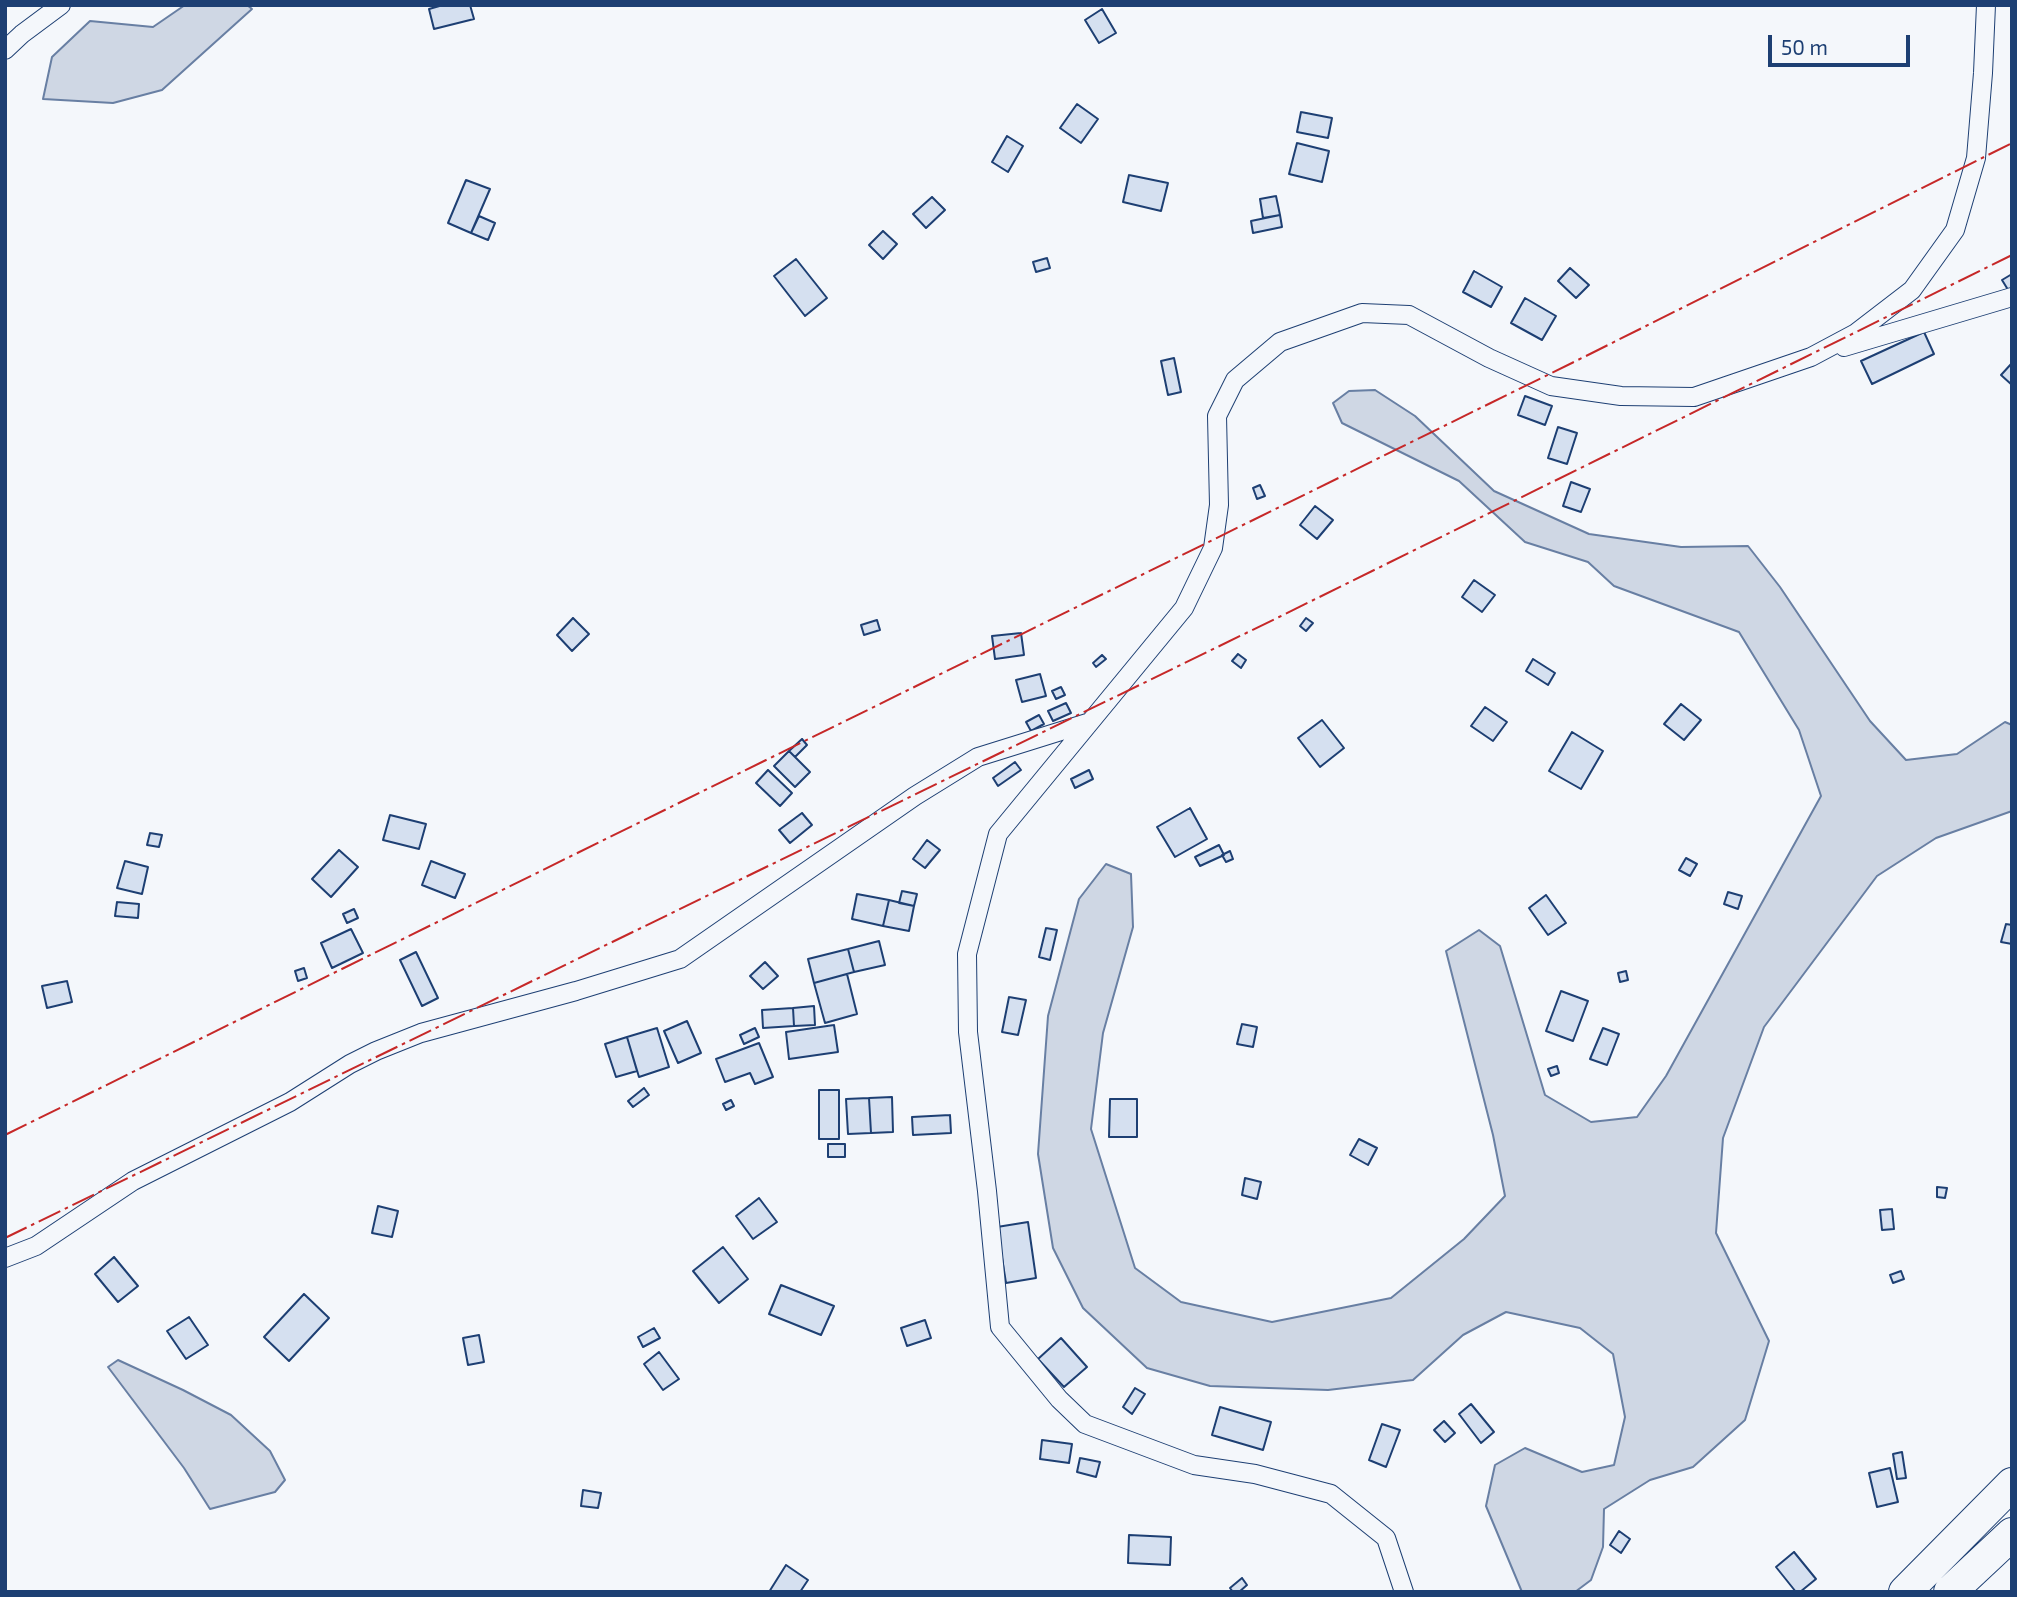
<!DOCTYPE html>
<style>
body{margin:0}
#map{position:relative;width:2017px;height:1597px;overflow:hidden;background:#f4f7fb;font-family:"Exo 2",sans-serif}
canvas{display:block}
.frame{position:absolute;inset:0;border:7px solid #1d3f73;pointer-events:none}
.scale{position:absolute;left:1768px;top:35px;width:142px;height:32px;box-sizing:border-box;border:4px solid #1d3f73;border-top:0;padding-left:9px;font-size:21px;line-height:24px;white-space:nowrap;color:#1d3f73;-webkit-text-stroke:5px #f4f7fb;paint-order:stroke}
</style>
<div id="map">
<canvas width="2017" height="1597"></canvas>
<div class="frame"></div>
<div class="scale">50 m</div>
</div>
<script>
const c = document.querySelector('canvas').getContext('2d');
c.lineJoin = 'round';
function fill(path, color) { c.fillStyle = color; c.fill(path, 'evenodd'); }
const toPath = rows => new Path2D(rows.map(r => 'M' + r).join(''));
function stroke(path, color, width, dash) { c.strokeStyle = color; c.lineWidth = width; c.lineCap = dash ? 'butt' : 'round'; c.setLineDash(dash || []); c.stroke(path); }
const water = toPath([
 [185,5,247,5,252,9,162,90,113,103,43,99,52,57,90,21,153,27,185,5],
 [1375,390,1415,416,1494,491,1589,534,1681,547,1748,546,1780,587,1870,721,1906,760,1957,754,2005,722,2012,725,2012,811,1936,838,1877,876,1764,1027,1723,1138,1716,1233,1769,1341,1745,1420,1693,1467,1650,1480,1604,1509,1603,1547,1591,1580,1575,1592,1522,1592,1486,1506,1495,1465,1525,1448,1582,1472,1614,1465,1625,1417,1613,1354,1580,1328,1506,1312,1463,1335,1413,1380,1328,1390,1210,1386,1147,1368,1083,1308,1053,1248,1038,1154,1048,1016,1079,899,1106,864,1131,874,1133,927,1103,1033,1091,1129,1135,1268,1181,1302,1272,1322,1391,1298,1464,1239,1505,1196,1493,1135,1446,951,1479,930,1500,946,1545,1095,1591,1122,1637,1117,1666,1076,1821,796,1799,730,1739,632,1614,586,1588,562,1525,542,1459,481,1342,423,1333,403,1349,391,1375,390],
 [118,1360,183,1390,231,1415,270,1451,285,1480,275,1492,210,1509,184,1468,108,1367,118,1360]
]);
fill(water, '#cfd7e4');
stroke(water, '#687fa3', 2);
const building = toPath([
 [443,5,470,5,474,19,434,29,429,9,443,5],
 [1102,9,1116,33,1099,43,1085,20,1102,9],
 [1077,104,1098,119,1081,143,1060,128,1077,104],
 [1301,112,1332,118,1328,138,1297,132,1301,112],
 [1007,136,1023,146,1008,172,992,162,1007,136],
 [1297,143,1329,151,1322,182,1289,174,1297,143],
 [1129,175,1168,183,1161,211,1123,202,1129,175],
 [466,180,490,189,471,233,448,223,466,180],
 [1276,196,1280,215,1263,218,1260,199,1276,196],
 [932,197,945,210,926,228,913,214,932,197],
 [1280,215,1282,227,1253,233,1251,221,1280,215],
 [479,216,495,223,488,240,471,233,479,216],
 [883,231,897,244,883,259,869,245,883,231],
 [1047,258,1050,268,1036,272,1033,262,1047,258],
 [796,259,827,298,805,316,774,276,796,259],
 [1570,268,1589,285,1576,298,1558,281,1570,268],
 [1474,271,1502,287,1491,307,1463,292,1474,271],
 [2012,274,2012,292,2010,293,2002,280,2012,274],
 [1525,298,1556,316,1542,340,1511,323,1525,298],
 [1924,332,1934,354,1872,384,1861,361,1924,332],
 [1174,358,1181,392,1168,395,1161,361,1174,358],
 [2012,363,2012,385,2001,375,2012,363],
 [1525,396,1552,406,1545,425,1518,415,1525,396],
 [1558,427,1577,433,1567,464,1548,458,1558,427],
 [1571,482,1590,489,1581,512,1563,506,1571,482],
 [1260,485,1265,496,1257,499,1253,488,1260,485],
 [1315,506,1333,520,1317,539,1300,525,1315,506],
 [1474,580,1495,595,1482,612,1462,597,1474,580],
 [573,618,589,634,572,651,557,635,573,618],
 [1306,618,1313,623,1306,631,1300,626,1306,618],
 [877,620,880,630,864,635,861,625,877,620],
 [1021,633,1024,655,995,659,992,636,1021,633],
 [1238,654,1246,660,1241,668,1232,661,1238,654],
 [1102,655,1106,659,1096,667,1093,663,1102,655],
 [1533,659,1555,673,1548,685,1526,671,1533,659],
 [1040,674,1046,696,1022,702,1016,680,1040,674],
 [1061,687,1065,695,1056,699,1052,691,1061,687],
 [1066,703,1071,713,1053,721,1048,711,1066,703],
 [1681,704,1701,720,1684,740,1664,724,1681,704],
 [1485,707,1507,722,1493,741,1471,726,1485,707],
 [1039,715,1044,724,1031,731,1026,722,1039,715],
 [1322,720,1344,748,1320,767,1298,738,1322,720],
 [1572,732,1603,751,1581,789,1549,771,1572,732],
 [802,739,807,745,795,757,789,751,802,739],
 [789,751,810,772,795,787,774,766,789,751],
 [1015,762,1021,770,998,786,993,778,1015,762],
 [768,770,792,793,780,806,756,783,768,770],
 [1089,770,1093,779,1075,788,1071,779,1089,770],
 [1190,808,1207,839,1175,857,1157,827,1190,808],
 [802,813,812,825,790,843,779,830,802,813],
 [390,815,426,824,419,849,383,840,390,815],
 [150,833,162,835,159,847,147,845,150,833],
 [927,840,940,850,925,868,913,859,927,840],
 [1219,845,1224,855,1200,866,1195,857,1219,845],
 [339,850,358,867,331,897,312,879,339,850],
 [1230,851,1233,859,1226,862,1222,855,1230,851],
 [1686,858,1697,864,1690,876,1679,870,1686,858],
 [125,861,148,867,142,894,117,888,125,861],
 [431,861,465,874,455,898,422,885,431,861],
 [902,891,917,894,914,906,899,903,902,891],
 [1728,892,1742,896,1738,909,1724,904,1728,892],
 [857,894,889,900,883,926,852,919,857,894],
 [1546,895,1566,923,1548,935,1529,908,1546,895],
 [889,900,914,906,909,931,883,926,889,900],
 [117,902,139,904,138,918,115,916,117,902],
 [354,909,358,918,347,923,343,914,354,909],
 [2006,924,2012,925,2012,944,2001,942,2006,924],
 [1046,928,1057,930,1050,960,1039,957,1046,928],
 [351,929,363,953,332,968,321,943,351,929],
 [879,941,885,965,854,972,848,949,879,941],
 [848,949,854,972,814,983,808,959,848,949],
 [416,952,438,998,422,1006,400,960,416,952],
 [765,962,778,976,763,989,750,976,765,962],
 [304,968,307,978,298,981,295,971,304,968],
 [1626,971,1628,980,1620,982,1618,973,1626,971],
 [847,974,857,1014,825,1023,814,983,847,974],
 [67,981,72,1002,47,1008,42,986,67,981],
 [1561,991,1588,1001,1573,1041,1546,1031,1561,991],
 [1009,997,1026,1000,1018,1035,1002,1032,1009,997],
 [814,1006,815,1025,794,1026,793,1008,814,1006],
 [793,1008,794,1026,763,1028,762,1010,793,1008],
 [687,1021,701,1053,678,1063,664,1031,687,1021],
 [1242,1024,1257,1027,1253,1047,1237,1044,1242,1024],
 [834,1025,838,1052,789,1059,786,1032,834,1025],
 [657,1028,669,1067,639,1077,627,1037,657,1028],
 [755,1028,759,1037,744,1044,740,1035,755,1028],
 [1603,1028,1619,1034,1607,1065,1590,1059,1603,1028],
 [627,1037,637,1071,616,1077,605,1044,627,1037],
 [759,1043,773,1077,755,1084,750,1073,725,1082,716,1059,759,1043],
 [1557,1066,1559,1073,1551,1076,1548,1069,1557,1066],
 [644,1088,649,1095,633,1107,628,1101,644,1088],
 [819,1090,839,1090,839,1139,819,1139,819,1090],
 [892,1097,893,1132,871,1133,869,1098,892,1097],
 [869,1098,871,1133,848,1134,846,1099,869,1098],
 [1110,1099,1137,1099,1137,1137,1109,1137,1110,1099],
 [731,1100,734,1106,726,1110,723,1104,731,1100],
 [950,1115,951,1133,913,1135,912,1117,950,1115],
 [1359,1139,1377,1148,1368,1165,1350,1155,1359,1139],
 [828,1144,845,1144,845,1157,828,1157,828,1144],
 [1245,1178,1261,1182,1257,1199,1242,1195,1245,1178],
 [1937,1187,1947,1188,1945,1198,1937,1197,1937,1187],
 [759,1198,777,1222,753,1239,736,1216,759,1198],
 [378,1206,398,1211,392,1237,372,1233,378,1206],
 [1892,1209,1894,1229,1882,1230,1880,1210,1892,1209],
 [1028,1222,1036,1278,1006,1283,997,1227,1028,1222],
 [723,1247,748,1279,719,1303,693,1271,723,1247],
 [114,1257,138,1286,118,1302,95,1274,114,1257],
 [1901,1271,1904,1279,1893,1283,1890,1275,1901,1271],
 [781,1285,834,1306,821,1335,769,1314,781,1285],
 [304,1294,329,1318,289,1361,264,1337,304,1294],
 [189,1317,208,1345,186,1359,167,1331,189,1317],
 [925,1320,931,1338,907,1346,901,1328,925,1320],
 [654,1328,660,1338,643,1347,638,1337,654,1328],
 [479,1335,484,1362,468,1365,463,1338,479,1335],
 [1061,1338,1087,1367,1064,1387,1038,1359,1061,1338],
 [659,1352,679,1379,663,1390,644,1364,659,1352],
 [1135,1388,1145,1394,1132,1414,1123,1407,1135,1388],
 [1471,1404,1494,1432,1481,1443,1459,1414,1471,1404],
 [1220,1407,1271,1422,1263,1450,1212,1435,1220,1407],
 [1444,1421,1455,1433,1445,1442,1434,1430,1444,1421],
 [1382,1424,1400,1430,1386,1467,1369,1460,1382,1424],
 [1042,1440,1072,1444,1069,1463,1040,1459,1042,1440],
 [1902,1452,1906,1478,1897,1479,1893,1454,1902,1452],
 [1080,1458,1100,1462,1096,1477,1077,1472,1080,1458],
 [1890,1468,1898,1502,1877,1507,1869,1473,1890,1468],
 [583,1490,601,1493,598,1508,581,1506,583,1490],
 [1619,1531,1630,1539,1621,1553,1610,1545,1619,1531],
 [1129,1535,1171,1537,1170,1565,1128,1563,1129,1535],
 [1794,1552,1816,1579,1800,1592,1796,1592,1776,1567,1794,1552],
 [786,1565,808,1580,800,1592,769,1592,786,1565],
 [1242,1578,1247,1585,1239,1592,1233,1592,1230,1588,1242,1578]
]);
fill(building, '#d5e0f0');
stroke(building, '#1d3f73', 2);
const street = toPath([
 [5,50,22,34,61,5],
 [1844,347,2012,297],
 [5,1258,36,1246,133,1181,290,1102,350,1064,376,1051,421,1033,576,991,680,959,915,796,978,757,1090,722],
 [1404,1592,1386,1538,1331,1494,1255,1474,1194,1465,1085,1424,1059,1399,1000,1327,987,1191,968,1032,967,954,998,834,1184,608,1213,548,1219,505,1217,416,1235,380,1280,342,1362,313,1409,315,1489,358,1551,386,1621,396,1694,397,1811,357,1856,333,1912,290,1955,230,1976,158,1983,73,1986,5]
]);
const highway = toPath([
 [1905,1592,2012,1484],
 [1950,1592,2012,1534]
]);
stroke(street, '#1d3f73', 20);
stroke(highway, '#1d3f73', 34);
stroke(street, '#f4f7fb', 18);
stroke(highway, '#f4f7fb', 32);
stroke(toPath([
 [5,1135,1584,357,2012,143],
 [5,1238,1279,617,2012,255]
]), '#c62828', 2, [24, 5, 3.5, 5]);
</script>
